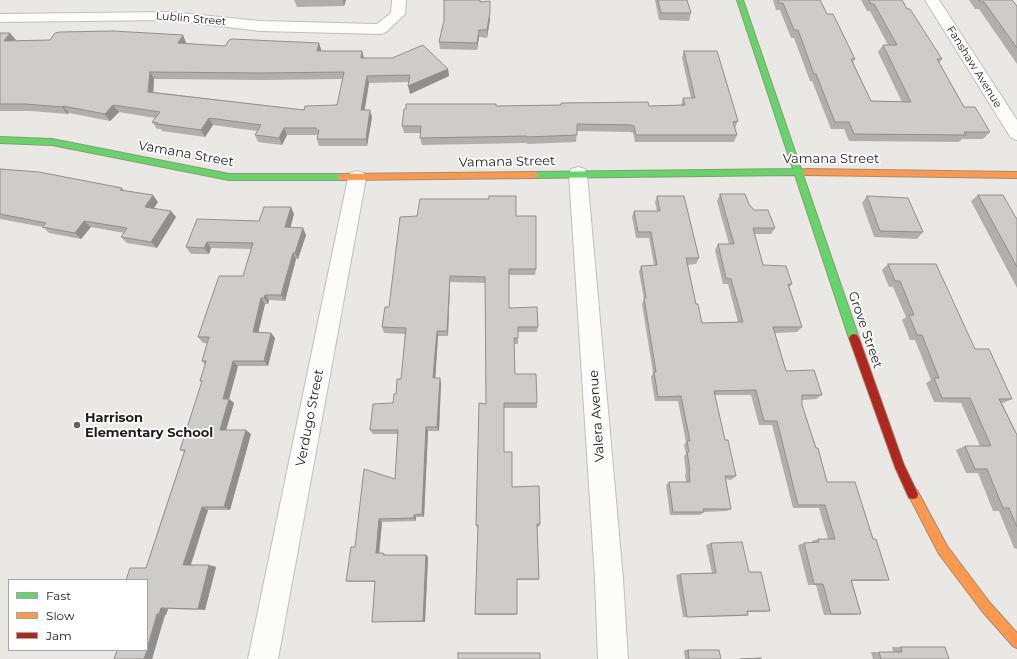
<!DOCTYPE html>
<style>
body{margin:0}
#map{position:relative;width:1017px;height:659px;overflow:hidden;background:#eae8e5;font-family:Montserrat,sans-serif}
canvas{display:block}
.legend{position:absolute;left:8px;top:579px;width:140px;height:72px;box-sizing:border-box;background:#fff;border:1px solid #a4a4a4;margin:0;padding:5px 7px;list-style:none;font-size:12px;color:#1c1c1c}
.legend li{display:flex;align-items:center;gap:8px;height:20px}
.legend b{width:20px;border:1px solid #a4a4a4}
</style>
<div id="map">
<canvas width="1017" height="659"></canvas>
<ul class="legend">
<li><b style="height:5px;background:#63d668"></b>Fast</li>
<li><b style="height:5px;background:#ff974d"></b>Slow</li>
<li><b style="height:5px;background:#b3261e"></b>Jam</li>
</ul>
</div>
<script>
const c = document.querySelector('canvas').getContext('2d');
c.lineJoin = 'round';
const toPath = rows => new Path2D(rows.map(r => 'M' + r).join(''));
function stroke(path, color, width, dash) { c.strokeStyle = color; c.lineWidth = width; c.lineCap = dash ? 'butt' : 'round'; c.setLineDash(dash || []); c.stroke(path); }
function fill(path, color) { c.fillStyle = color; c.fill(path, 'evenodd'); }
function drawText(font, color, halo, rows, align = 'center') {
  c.font = font + ' Montserrat,sans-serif'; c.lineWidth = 3.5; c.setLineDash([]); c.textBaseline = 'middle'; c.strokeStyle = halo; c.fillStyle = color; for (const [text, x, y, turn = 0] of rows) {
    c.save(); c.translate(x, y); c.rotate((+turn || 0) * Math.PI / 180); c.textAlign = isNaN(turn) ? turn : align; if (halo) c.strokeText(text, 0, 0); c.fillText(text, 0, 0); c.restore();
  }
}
const street = toPath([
 [392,0,406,0,405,14,386,32,381,34,260,31,171,20,0,22,0,14,171,12,260,21,377,24,391,13,392,0],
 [925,0,939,0,1017,120,1017,140,1011,138,925,0],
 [578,167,585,169,587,174,623,579,628,659,598,659,595,579,569,174,571,169,578,167],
 [357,171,364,173,366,178,278,659,248,659,348,178,350,173,357,171]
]);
const fast = toPath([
 [737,0,743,0,801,169,809,170,810,172,809,174,803,175,859,338,857,341,854,342,851,341,849,338,795,175,535,178,531,175,535,172,793,169,737,0],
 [0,137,52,139,229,174,341,174,345,177,341,180,229,180,52,145,0,143,0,137]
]);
const slow = toPath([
 [806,169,1017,172,1017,178,806,175,802,172,806,169],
 [535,172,539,175,535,178,341,180,337,177,341,174,535,172],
 [913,489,917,490,947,546,990,603,1017,633,1017,648,1013,646,982,611,939,554,908,494,909,490,913,489]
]);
const jam = toPath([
 [854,334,857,335,859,338,904,465,918,494,917,498,913,499,909,498,895,467,849,338,851,335,854,334]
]);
stroke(street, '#c0bfbd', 2);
stroke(fast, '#93927e', 2);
stroke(slow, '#93927e', 2);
stroke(jam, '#93927e', 2);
fill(street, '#fcfcfb');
fill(fast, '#63d668');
fill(slow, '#ff974d');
fill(jam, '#b3261e');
fill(toPath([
 [294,0,346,0,344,6,297,7],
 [655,0,687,0,691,13,689,21,659,20],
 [773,0,820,0,827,14,855,59,853,62,871,101,902,102,878,52,883,45,888,45,870,11,867,11,861,0,902,0,907,9,942,59,939,63,964,107,990,132,983,139,962,139,959,142,849,141,844,129,831,129,812,81,810,81,794,38,791,38,780,10,776,10],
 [969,0,1012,0,1017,6,1017,64,979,9,975,9],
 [480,2,490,19,487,38,479,37,477,50,440,49,439,42],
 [0,33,16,40,15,41,50,40,183,35,186,43,186,44,225,46,319,43,321,50,321,51,364,58,448,69,449,76,410,94,409,82,369,83,365,110,372,117,367,146,319,146,317,139,318,135,287,135,282,145,258,142,255,135,257,131,213,125,205,137,162,131,161,129,157,129,152,122,155,118,119,112,110,121,69,113,67,114,31,111,0,111],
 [154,79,264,80,343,79,337,105,304,110,153,92],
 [684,51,738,121,735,128,737,135,734,142,635,142,633,133,630,132,577,131,576,142,527,144,527,143,422,145,420,138,421,133,404,133,402,126,496,106,561,105,561,103,649,106,681,105,683,98,691,98,682,58],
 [0,169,122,188,125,191,158,202,154,208,176,217,157,248,127,243,121,237,124,233,91,227,81,239,49,233,43,227,0,219],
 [720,194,749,204,754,210,775,228,771,234,754,234,763,265,792,284,789,288,802,327,797,332,775,333,786,371,822,395,816,399,802,400,802,405,827,482,873,539,889,580,881,581,852,581,861,614,853,615,824,615,816,585,808,585,798,545,804,543,812,543,812,541,818,539,828,539,819,508,793,508,772,425,759,425,751,395,715,395,725,440,736,476,731,480,726,479,731,509,727,511,704,512,700,515,670,515,666,485,669,482,686,482,685,474,686,473,684,456,686,454,684,445,686,442,678,401,655,401,651,377,653,373,642,304,644,299,639,272,641,266,654,265,649,238,636,238,632,217,634,211,657,211,655,202,657,196,699,258,696,264,688,265,696,304,702,323,738,322,728,284,723,284,715,250,718,244,729,244,717,201],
 [978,195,1016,218,1017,218,1017,288,971,201],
 [867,196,923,232,917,239,874,237,862,203],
 [294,214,290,227,306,235,298,259,296,259,285,301,269,300,268,304,265,304,258,333,271,333,275,338,268,366,238,366,229,399,234,403,226,430,251,434,230,510,208,510,191,565,209,565,216,567,205,610,168,609,166,615,165,615,152,659,114,659,146,568,184,452,180,450,202,382,200,381,205,365,202,361,207,343,203,343,198,337,243,276,251,249,211,248,209,254,191,254,186,247,259,221],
 [516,216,536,269,535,275,509,275,509,308,538,327,537,332,518,332,518,344,514,344,515,374,537,403,537,408,504,408,504,452,512,487,540,524,540,526,537,527,539,579,538,580,517,580,517,615,476,615,475,614,478,528,477,528,476,525,486,404,485,283,450,282,448,336,438,336,435,378,441,383,439,431,428,431,424,517,416,517,416,521,382,522,379,553,383,553,386,555,426,555,428,557,425,622,372,622,375,582,350,582,346,581,355,547,395,479,398,434,373,434,370,430,393,403,401,379,405,334,384,333,382,327,389,307],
 [888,264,975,349,1012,399,1003,403,1002,403,1017,435,1017,549,1014,548,999,511,993,511,978,473,966,473,956,450,965,446,980,446,961,403,934,402,926,383,931,380,915,340,910,340,902,320,906,317,893,287,889,287,882,270],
 [711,543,749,572,770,611,764,612,748,612,748,615,743,616,683,617,676,575,680,574,712,573,706,545],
 [892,647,945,647,949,659,873,659,871,652,893,652],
 [684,650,714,650,721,659,685,659]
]), '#b1afae');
fill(toPath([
 [343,0,346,0,344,6],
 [490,12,490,19,487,38,487,30],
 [479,30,479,37,477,50,477,43],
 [10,33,16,40,10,48,4,41],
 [183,35,186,43,181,50,178,43],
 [319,43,321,50,319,58,317,51],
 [362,51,364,58,361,58],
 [448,69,449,76,410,94,408,86],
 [150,72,154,79,153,99,148,92],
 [367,76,369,83,363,117,361,110],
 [113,105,119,112,110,121,105,114],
 [63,106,69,113,67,114,62,107],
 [370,110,372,117,367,146,366,139],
 [209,118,213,125,205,137,201,130],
 [284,128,287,135,282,145,279,138],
 [153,195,158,202,150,214,145,207],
 [291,207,294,214,289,233,285,227],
 [171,211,176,217,157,248,151,242],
 [84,221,91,227,81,239,75,233],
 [303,228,306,235,298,259,295,253],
 [207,242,211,248,209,254,204,248],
 [293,253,296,259,285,301,281,295],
 [450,276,450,282,448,336,447,331],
 [265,295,269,300,268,304,264,298],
 [261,298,265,304,257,338,253,332],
 [437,331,438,336,435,383,433,378],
 [271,333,275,338,268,366,264,361],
 [233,361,238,366,229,399,234,403,225,434,220,430,223,399],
 [440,378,441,383,439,431,437,427],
 [426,427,428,431,424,517,422,514],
 [246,430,251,434,230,510,224,507],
 [202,507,208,510,190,567,183,565],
 [414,515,416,517,416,521,414,518],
 [379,519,382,522,379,555,376,553],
 [426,555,428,557,425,622,423,621],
 [209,565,216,567,205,610,198,609],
 [161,608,168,609,166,615,159,614],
 [157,614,165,615,152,659,144,659]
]), '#908f8d');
const building = toPath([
 [444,0,480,0,480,2,490,1,490,12,487,30,479,30,477,43,439,42,444,20,444,0],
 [658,0,687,0,691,13,661,13,658,0],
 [778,0,820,0,827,14,833,14,855,59,851,59,871,101,911,102,883,45,897,45,874,4,871,4,869,0,902,0,907,9,910,9,942,59,937,59,964,107,975,107,990,132,964,132,966,135,854,134,849,122,835,122,816,74,814,74,798,30,794,30,783,3,779,3,778,0],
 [979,0,1012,0,1017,6,1017,48,984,2,980,2,979,0],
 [113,31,183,35,178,43,225,46,229,40,232,39,319,43,317,51,362,51,361,58,392,58,423,45,448,69,408,86,410,75,367,76,361,110,370,110,366,139,317,139,319,130,316,130,316,128,284,128,279,138,255,135,261,125,209,118,201,130,157,124,158,123,152,122,160,112,113,105,105,114,63,106,62,107,25,104,0,104,0,33,10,33,4,41,50,40,55,33,60,32,113,31],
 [150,72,261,73,344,72,337,105,305,106,304,110,148,92,150,72],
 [684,51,717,51,738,121,733,122,737,135,636,135,634,126,631,125,577,124,577,135,527,137,527,136,420,138,421,126,402,126,404,109,406,109,406,104,496,104,496,106,561,105,561,103,648,102,649,106,685,105,683,98,695,98,684,51],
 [0,169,39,172,122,188,120,190,153,195,145,207,171,211,151,242,121,237,127,228,84,221,75,233,42,227,46,223,0,214,0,169],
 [720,194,745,194,749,204,754,210,768,210,775,228,753,228,763,265,786,266,792,284,788,284,802,327,773,327,786,371,814,370,822,395,802,395,802,405,816,448,818,448,827,482,855,482,873,539,876,539,889,580,851,580,861,614,831,614,823,584,814,584,804,543,819,542,818,539,835,539,825,505,798,505,777,421,764,421,756,390,714,391,725,440,728,440,736,476,725,476,731,509,703,509,704,512,673,512,669,482,690,482,689,470,690,470,687,452,689,452,687,441,690,441,681,396,658,397,654,372,656,372,644,298,646,298,641,266,657,265,651,232,638,232,634,211,660,211,657,196,684,196,699,258,686,258,696,304,698,304,702,323,743,322,731,279,726,278,718,244,734,244,720,194],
 [978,195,1003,195,1016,218,1017,218,1017,267,978,195],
 [489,196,516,196,516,216,536,216,536,269,509,269,509,308,537,307,538,327,518,327,518,338,514,338,515,374,536,374,537,403,504,403,504,452,512,452,512,487,539,486,540,524,537,524,539,579,517,579,517,614,475,614,478,525,476,525,479,403,486,404,485,277,450,276,447,331,437,331,433,378,440,378,437,427,426,427,422,514,414,515,414,518,379,519,376,553,383,553,383,555,426,555,423,621,372,622,375,581,346,581,351,547,355,547,364,469,395,479,398,430,370,430,373,404,393,403,394,394,396,394,397,379,401,379,406,328,382,327,385,307,389,307,400,217,417,216,420,199,489,199,489,196],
 [867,196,908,198,923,232,880,231,867,196],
 [264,207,291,207,285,227,303,228,295,253,293,253,281,295,265,295,264,298,261,298,253,332,271,333,264,361,233,361,223,399,229,399,220,430,246,430,224,507,202,507,183,565,209,565,198,609,161,608,159,614,157,614,147,649,147,580,126,580,130,568,146,568,185,450,180,450,202,381,200,381,206,361,202,361,209,337,198,337,219,276,243,276,253,243,207,242,204,248,186,247,197,219,259,221,264,207],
 [888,264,936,264,975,349,989,349,1012,399,999,399,1017,435,1017,527,1009,508,1003,508,987,469,975,469,965,446,991,446,970,398,942,398,934,378,939,378,922,335,917,335,909,315,914,315,900,281,895,281,888,264],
 [742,542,749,572,761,572,770,611,747,611,748,615,687,617,680,574,716,573,711,543,742,542],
 [901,647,945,647,949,659,881,659,879,652,902,652,901,647],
 [117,650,147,650,144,659,114,659,117,650],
 [688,650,719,650,721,659,689,659,688,650],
 [458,653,540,653,540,659,458,659,458,653],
 [761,658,761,659,740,659,761,658]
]);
fill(building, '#ceccca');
stroke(building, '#908f8d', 1);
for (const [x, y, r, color] of [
 [77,425,4,"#646362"]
]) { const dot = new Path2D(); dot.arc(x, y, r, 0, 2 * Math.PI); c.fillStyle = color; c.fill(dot); stroke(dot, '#fff', 1.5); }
drawText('11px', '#1c1c1c', '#fff', [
 ["Lublin Street",191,19,5],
 ["Fanshaw Avenue",974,67,58]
]);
drawText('13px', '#1c1c1c', '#fff', [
 ["Vamana Street",186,154,10],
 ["Vamana Street",831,159],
 ["Vamana Street",507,162,-1],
 ["Grove Street",865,330,71],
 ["Valera Avenue",597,416,-94],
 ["Verdugo Street",310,418,-79]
]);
drawText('bold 13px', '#1c1c1c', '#fff', [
 ["Harrison",85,418],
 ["Elementary School",85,433]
], 'left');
</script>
